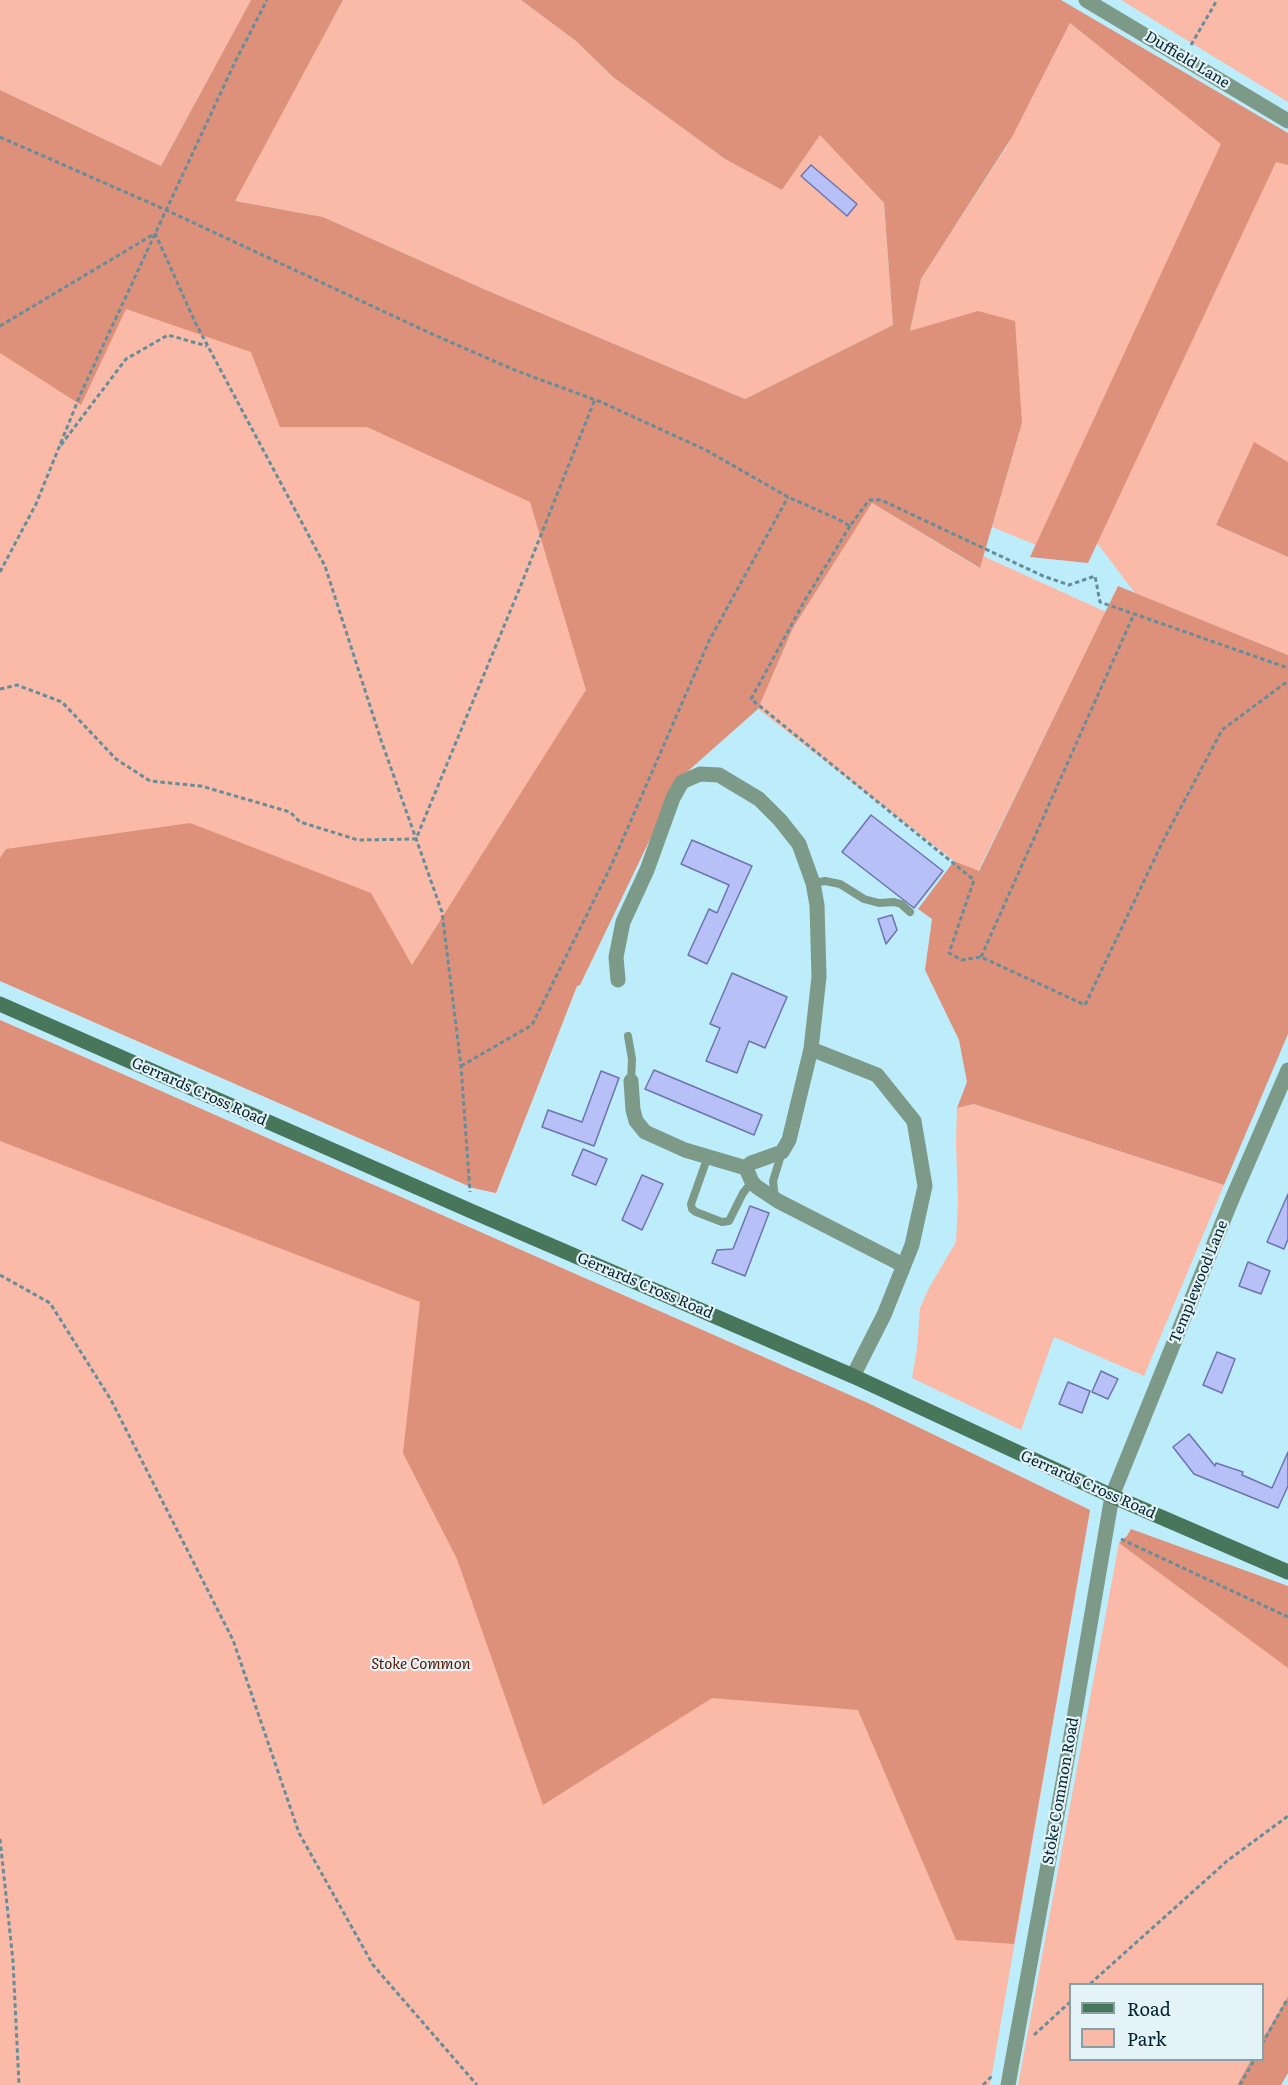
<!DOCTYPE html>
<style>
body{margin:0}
#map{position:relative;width:1288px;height:2085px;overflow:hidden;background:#bdecfa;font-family:Literata,serif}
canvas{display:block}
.legend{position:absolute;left:1069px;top:1983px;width:195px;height:78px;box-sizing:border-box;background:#e4f3f8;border:2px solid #899fa6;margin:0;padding:8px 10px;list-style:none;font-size:18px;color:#00222b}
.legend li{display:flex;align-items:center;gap:12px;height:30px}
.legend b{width:30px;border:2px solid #899fa6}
</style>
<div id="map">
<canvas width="1288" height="2085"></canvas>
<ul class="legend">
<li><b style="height:8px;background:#48765b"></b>Road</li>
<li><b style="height:16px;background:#fabaa7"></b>Park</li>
</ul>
</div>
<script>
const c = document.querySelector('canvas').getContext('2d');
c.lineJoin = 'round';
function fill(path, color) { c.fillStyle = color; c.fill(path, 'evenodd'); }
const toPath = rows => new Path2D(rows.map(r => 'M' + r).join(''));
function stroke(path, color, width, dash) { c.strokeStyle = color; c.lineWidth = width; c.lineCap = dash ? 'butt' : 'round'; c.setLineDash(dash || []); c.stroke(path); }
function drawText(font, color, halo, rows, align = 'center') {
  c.font = font + ' Literata,serif'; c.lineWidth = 4.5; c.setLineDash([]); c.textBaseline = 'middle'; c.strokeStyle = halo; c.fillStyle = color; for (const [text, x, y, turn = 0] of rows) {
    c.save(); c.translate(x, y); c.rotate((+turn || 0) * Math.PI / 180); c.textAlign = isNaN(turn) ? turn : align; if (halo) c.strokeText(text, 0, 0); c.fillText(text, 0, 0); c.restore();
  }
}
fill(toPath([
 [0,0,251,0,161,166,0,90],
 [343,0,521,0,576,41,613,77,725,159,782,190,820,134,884,203,893,325,745,399,486,290,323,217,234,201],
 [1121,0,1288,0,1288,102],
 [1070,23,1222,144,1036,545,992,527,1022,423,910,331,921,279,1007,146],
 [0,116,793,449,580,985,577,986,496,1193,473,1188,0,981],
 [1276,161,1288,165,1288,462,1254,443,1216,525,1288,557,1288,655,1135,593,1097,543],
 [872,503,979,568,983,556,1106,612,978,871,954,861,758,709,793,628],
 [0,1020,870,1404,1090,1510,990,2085,0,2085],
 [974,1104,1224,1185,1144,1376,1054,1337,1021,1430,912,1378,917,1349,920,1308,929,1288,956,1242,958,1203,956,1142,957,1108],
 [1127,1536,1288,1607,1288,1997,1263,2038,1262,1984,1070,1984,1070,2060,1251,2060,1237,2085,1018,2085,1119,1543]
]), '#fabaa7');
fill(toPath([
 [251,0,343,0,235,201,323,217,486,290,745,399,893,325,884,203,820,135,782,190,725,159,613,77,576,41,521,0,1061,0,1288,133,1288,165,1276,162,1088,563,1030,557,1221,144,1070,23,1012,137,921,279,910,331,978,311,1015,321,1022,423,980,568,872,503,793,628,758,709,679,779,580,985,577,986,496,1193,473,1188,0,981,0,858,6,849,190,823,371,893,412,965,586,690,530,502,367,427,280,427,251,352,126,309,81,405,0,353,0,90,161,166],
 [1254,442,1288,462,1288,557,1216,525],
 [1118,586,1288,655,1288,1034,1224,1185,974,1104,957,1108,967,1082,959,1040,925,970,932,919,918,909,954,861,979,871],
 [0,1020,870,1404,1090,1510,1014,1944,956,1940,858,1710,712,1698,543,1805,457,1559,403,1453,420,1302,0,1141],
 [1131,1529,1288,1586,1288,1668,1119,1543,1127,1536],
 [1288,1997,1288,2073,1281,2085,1237,2085,1251,2060,1262,2060,1263,2038]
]), '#dd917b');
const building = toPath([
 [811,165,857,204,847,216,801,176,811,165],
 [871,815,943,871,914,908,842,852,871,815],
 [692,840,752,866,707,964,688,955,709,909,717,913,729,885,681,864,692,840],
 [892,915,897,930,886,944,878,919,892,915],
 [732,973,787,997,765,1048,749,1041,737,1073,706,1061,720,1028,710,1024,732,973],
 [654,1070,762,1115,754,1135,645,1089,654,1070],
 [601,1071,619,1078,594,1146,542,1127,548,1110,582,1122,601,1071],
 [583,1149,607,1159,596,1185,572,1175,583,1149],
 [642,1175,663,1184,642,1230,622,1220,642,1175],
 [1288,1194,1288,1239,1284,1249,1267,1242,1288,1194],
 [750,1206,769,1213,745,1276,712,1263,717,1250,733,1249,750,1206],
 [1248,1262,1270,1271,1261,1294,1239,1286,1248,1262],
 [1217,1352,1235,1359,1222,1393,1203,1385,1217,1352],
 [1101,1371,1118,1379,1108,1399,1092,1392,1101,1371],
 [1068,1382,1090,1391,1082,1413,1059,1404,1068,1382],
 [1189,1434,1215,1466,1216,1463,1243,1472,1242,1475,1272,1488,1288,1452,1288,1486,1278,1508,1194,1474,1173,1447,1189,1434]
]);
fill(building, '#b7c0f7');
stroke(building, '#6d74ad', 1.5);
stroke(toPath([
 [1191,45,1217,0],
 [0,137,166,210,432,334,517,371,601,402,706,450,788,497,838,519,850,526,869,500,881,500,1043,576,1069,585,1095,576,1100,602,1288,668],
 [155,233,195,322,325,566,381,740,442,912,461,1066,470,1192],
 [0,326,154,234],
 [61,445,126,359,168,335,207,346],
 [850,526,805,600,751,699,974,880,949,953,962,960,981,957,1085,1005,1163,841,1222,730,1288,681],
 [0,572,36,504,81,393,236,60,267,0],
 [0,689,17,685,62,702,116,759,150,781,201,786,290,812,300,822,358,840,416,839,521,585,595,399],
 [981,957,1134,614],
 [461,1066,532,1025,612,864,709,641,788,497],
 [0,1275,50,1303,111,1400,233,1640,299,1833,373,1965,477,2085],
 [1121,1539,1288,1617],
 [0,1839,13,1961,19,2085],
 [1090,1984,1227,1861,1288,1816],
 [1034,2035,1070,2002],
 [1262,2044,1288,1998],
 [983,2085,993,2075],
 [1240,2085,1254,2060]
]), '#658e9a', 3, [4.5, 3]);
stroke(toPath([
 [813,883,825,881,840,884,864,899,879,903,894,902,901,904,910,912],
 [628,1036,632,1059,631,1081],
 [708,1156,691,1204,692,1209,696,1212,722,1222,729,1221,743,1193,752,1182],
 [775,1198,773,1181,782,1152]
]), '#7c9a87', 8);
stroke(toPath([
 [1086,0,1288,121],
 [618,980,616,957,623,922,647,870,673,798,682,782,700,774,719,775,759,799,780,820,799,844,813,883,817,905,819,977,811,1049,789,1140,782,1152,751,1163,746,1168],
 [811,1049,877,1075,914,1121,925,1186,912,1245,884,1315,853,1376],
 [631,1081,633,1110,636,1121,645,1132,685,1150,746,1168,752,1182,757,1187,778,1201,903,1265],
 [1008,2085,1065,1771,1112,1496,1232,1199,1288,1070]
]), '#7c9a87', 15);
stroke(toPath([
 [0,1004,471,1211,853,1376,1112,1496,1288,1572]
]), '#48765b', 15);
drawText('15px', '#00222b', '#e4f3f8', [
 ["Duffield Lane",1187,60,31],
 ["Gerrards Cross Road",199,1092,24],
 ["Templewood Lane",1199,1282,-68],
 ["Gerrards Cross Road",645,1286,23],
 ["Gerrards Cross Road",1088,1485,24],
 ["Stoke Common Road",1061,1791,-80]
]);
drawText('italic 15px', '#581600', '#e4f3f8', [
 ["Stoke Common",421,1665]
]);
</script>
